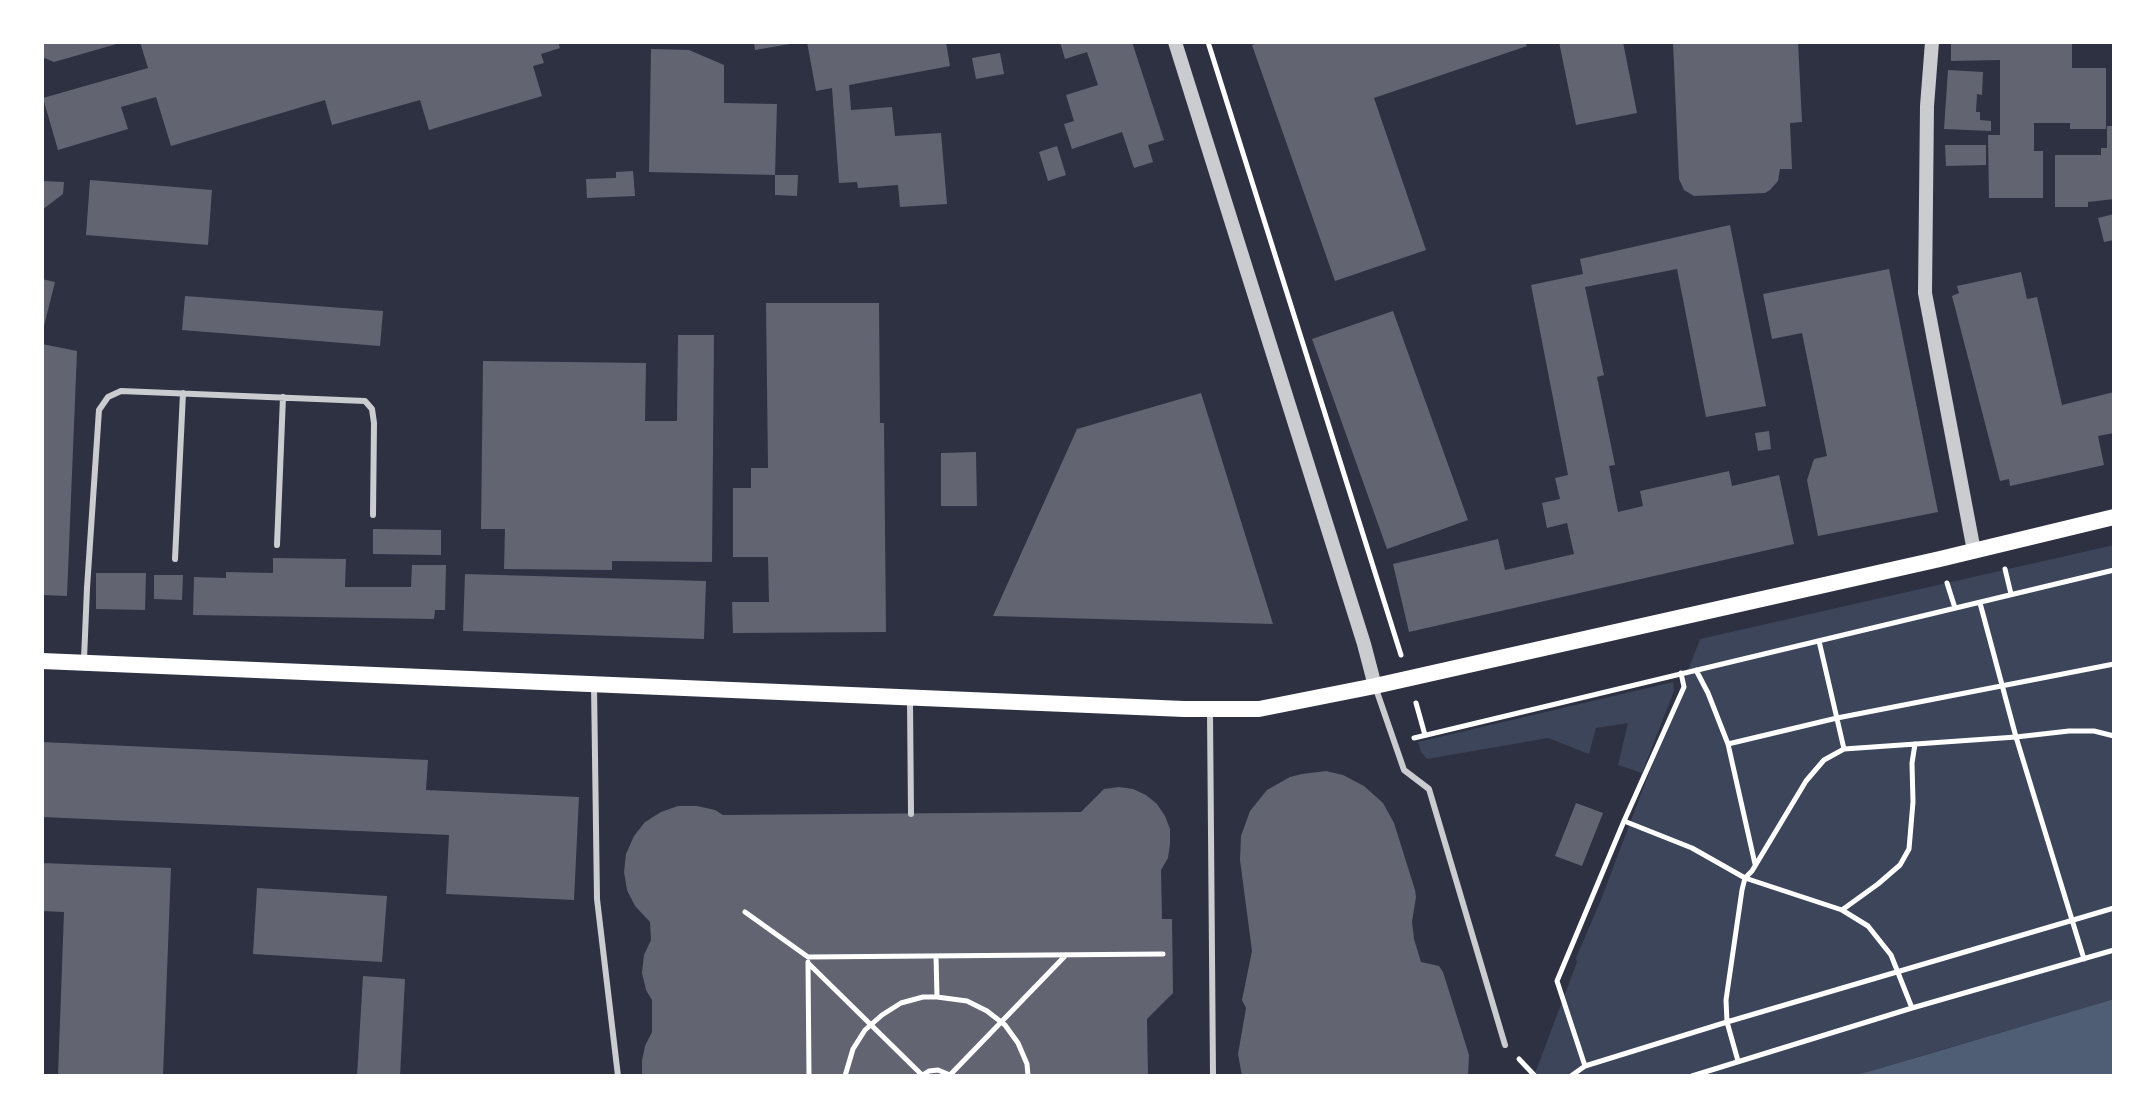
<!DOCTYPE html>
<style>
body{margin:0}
#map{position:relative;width:2156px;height:1118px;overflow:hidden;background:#2d3142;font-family:Lato,sans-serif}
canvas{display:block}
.frame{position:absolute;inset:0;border:44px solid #fff;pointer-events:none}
</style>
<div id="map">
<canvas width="2156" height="1118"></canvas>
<div class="frame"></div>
</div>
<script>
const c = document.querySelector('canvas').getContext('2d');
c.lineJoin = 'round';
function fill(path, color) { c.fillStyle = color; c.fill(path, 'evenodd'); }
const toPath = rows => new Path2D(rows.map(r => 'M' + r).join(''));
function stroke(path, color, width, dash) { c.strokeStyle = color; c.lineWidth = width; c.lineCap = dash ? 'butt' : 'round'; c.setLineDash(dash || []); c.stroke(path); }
fill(toPath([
 [2114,545,2114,999,1853,1076,1534,1076,1577,962,1576,958,1600,902,1700,639],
 [1673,682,1674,691,1642,773,1618,765,1628,723,1596,728,1589,754,1548,738,1427,759,1421,752,1418,742]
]), '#3c4559');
fill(toPath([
 [2114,999,2114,1076,1853,1076,1932,1053]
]), '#4f5d75');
fill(toPath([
 [42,42,120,42,120,43,54,62,42,57],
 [140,42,558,42,560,48,541,54,544,63,533,66,542,96,429,130,420,100,332,125,325,100,171,146,156,97,121,107,128,129,58,150,43,98,148,68],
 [754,42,790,42,790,44,755,50],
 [807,42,946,42,950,66,849,85,851,110,892,107,895,136,941,133,947,204,900,207,898,185,858,188,857,182,839,183,832,88,816,91],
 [1060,42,1132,42,1164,140,1148,145,1153,162,1134,168,1122,132,1072,149,1064,124,1074,121,1066,95,1098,85,1087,52,1065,59],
 [1260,42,1525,42,1527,46,1374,98,1426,250,1335,281,1252,45],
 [1559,42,1623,42,1637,113,1576,125],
 [1673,42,1798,42,1802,122,1790,123,1792,169,1780,169,1778,181,1770,190,1765,193,1694,196,1684,190,1679,179],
 [1951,42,2072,42,2072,68,2106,68,2106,129,2070,129,2070,123,2034,123,2034,151,2043,151,2043,198,1989,198,1988,135,2000,135,2000,60,1951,61],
 [651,49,689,50,724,65,724,103,777,104,775,175,649,172],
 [1000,53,1004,74,976,79,972,58],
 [1948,70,1983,72,1982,95,1977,94,1976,112,1980,112,1980,120,1991,121,1991,131,1944,129],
 [2107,126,2114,126,2114,199,2088,202,2088,207,2055,207,2055,155,2101,155,2101,148,2107,148],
 [1945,145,1986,145,1986,165,1946,166],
 [1057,146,1066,175,1048,181,1039,152],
 [633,171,635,196,587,198,586,179,616,178,616,172],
 [775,175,798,175,797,196,775,195],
 [90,180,212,190,208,245,86,235],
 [42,181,64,182,63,194,42,210],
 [2114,214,2114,240,2104,242,2098,218],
 [1730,225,1766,406,1706,417,1677,269,1585,287,1604,375,1597,377,1615,465,1609,466,1618,512,1643,506,1640,491,1729,471,1732,486,1779,475,1794,544,1409,632,1393,564,1498,539,1505,570,1574,554,1567,523,1547,528,1542,503,1560,499,1555,478,1568,475,1531,285,1583,274,1580,259],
 [1889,269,1938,512,1818,536,1807,480,1814,459,1827,456,1802,333,1772,339,1763,294],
 [2021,272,2027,299,2037,297,2062,405,2114,392,2114,433,2098,436,2104,465,2010,486,2009,479,2000,481,1952,296,1959,293,1957,286],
 [42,279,55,282,43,330,42,330],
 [185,296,383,311,380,346,182,330],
 [766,303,879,303,880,423,884,423,886,632,733,633,732,602,769,602,768,557,733,557,733,488,751,488,751,468,768,468],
 [1393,311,1468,520,1387,549,1312,339],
 [678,335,714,335,712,562,612,561,612,570,504,569,505,529,481,529,483,361,646,363,645,421,677,421],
 [42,344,77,351,67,596,42,595],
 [1201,393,1273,624,993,616,1077,429],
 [1769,431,1771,449,1758,451,1755,433],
 [976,452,977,506,941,506,941,453],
 [373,529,441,530,441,555,373,554],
 [273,558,346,559,345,587,411,587,412,565,446,565,445,610,435,610,434,619,193,615,194,577,226,578,226,572,273,573],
 [96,573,146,573,145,610,96,609],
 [465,574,706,581,704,639,463,631],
 [154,575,183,575,182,600,154,599],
 [42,742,428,760,426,790,579,797,574,900,446,894,449,835,42,817],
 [1326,771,1343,775,1364,786,1383,803,1394,823,1415,890,1416,897,1412,922,1414,939,1421,962,1439,966,1443,972,1469,1055,1468,1076,1242,1076,1238,1054,1246,1008,1242,1000,1252,951,1240,860,1241,836,1250,811,1267,790,1290,777,1302,774],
 [1119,787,1133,789,1146,795,1157,804,1165,816,1170,829,1170,844,1168,858,1161,870,1162,919,1172,919,1173,993,1147,1019,1148,1076,642,1076,642,1061,645,1046,652,1032,652,1000,646,990,642,973,644,955,651,940,650,922,635,906,627,890,624,872,626,854,634,836,645,822,661,812,678,806,697,806,715,810,723,815,1081,812,1104,789],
 [1576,803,1603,813,1582,866,1555,856],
 [42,863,171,868,163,1076,58,1076,64,912,42,911],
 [257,888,387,896,382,962,253,954],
 [363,976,405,979,400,1076,357,1076]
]), '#626471');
stroke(toPath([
 [1208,42,1401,655],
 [2005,569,2011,594],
 [1947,583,1955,608],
 [1980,603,2016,737,2084,959],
 [1819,641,1844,749],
 [1696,670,1708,693,1728,744,1755,864],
 [1416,703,1425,735],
 [1414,738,2114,570],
 [1728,744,1837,718,2114,664],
 [1624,821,1692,848,1745,878,1842,910,1868,926,1891,955,1912,1008],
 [1842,910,1878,884,1900,865,1909,849,1913,802,1912,763,1915,744],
 [745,912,808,957,1163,954],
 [936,956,937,997],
 [808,962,809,1076],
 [808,963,922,1075],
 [1519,1059,1535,1076],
 [1738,1061,1727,1022,1726,1000,1742,890,1745,878,1752,871,1806,781,1824,760,1844,749,2016,737,2069,731,2094,731,2114,736],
 [1585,1066,1557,981,1624,821,1684,687,1681,673],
 [950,1075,1066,955],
 [845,1076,853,1049,865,1030,882,1015,901,1003,923,997,937,997,967,1001,987,1011,1005,1025,1018,1043,1027,1064,1028,1076],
 [921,1076,929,1071,938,1070,950,1075],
 [1571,1076,1585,1066,1727,1022,2114,908],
 [1692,1076,1912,1008,2114,950]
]), '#fff', 5);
stroke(toPath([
 [277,545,283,397],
 [175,559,183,393],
 [84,659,87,588,99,410,108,397,121,391,365,401,372,409,374,423,373,515],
 [594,685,597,899,618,1076],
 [1376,689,1404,770,1429,789,1505,1045],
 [910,701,911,814],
 [1210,712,1213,1076]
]), '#caccd0', 6);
stroke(toPath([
 [1175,42,1364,644,1375,686],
 [1932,42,1927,106,1925,293,1974,551]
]), '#caccd0', 14);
stroke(toPath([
 [42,661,1184,709,1259,709,1375,686,1940,559,2114,517]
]), '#fff', 16);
</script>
